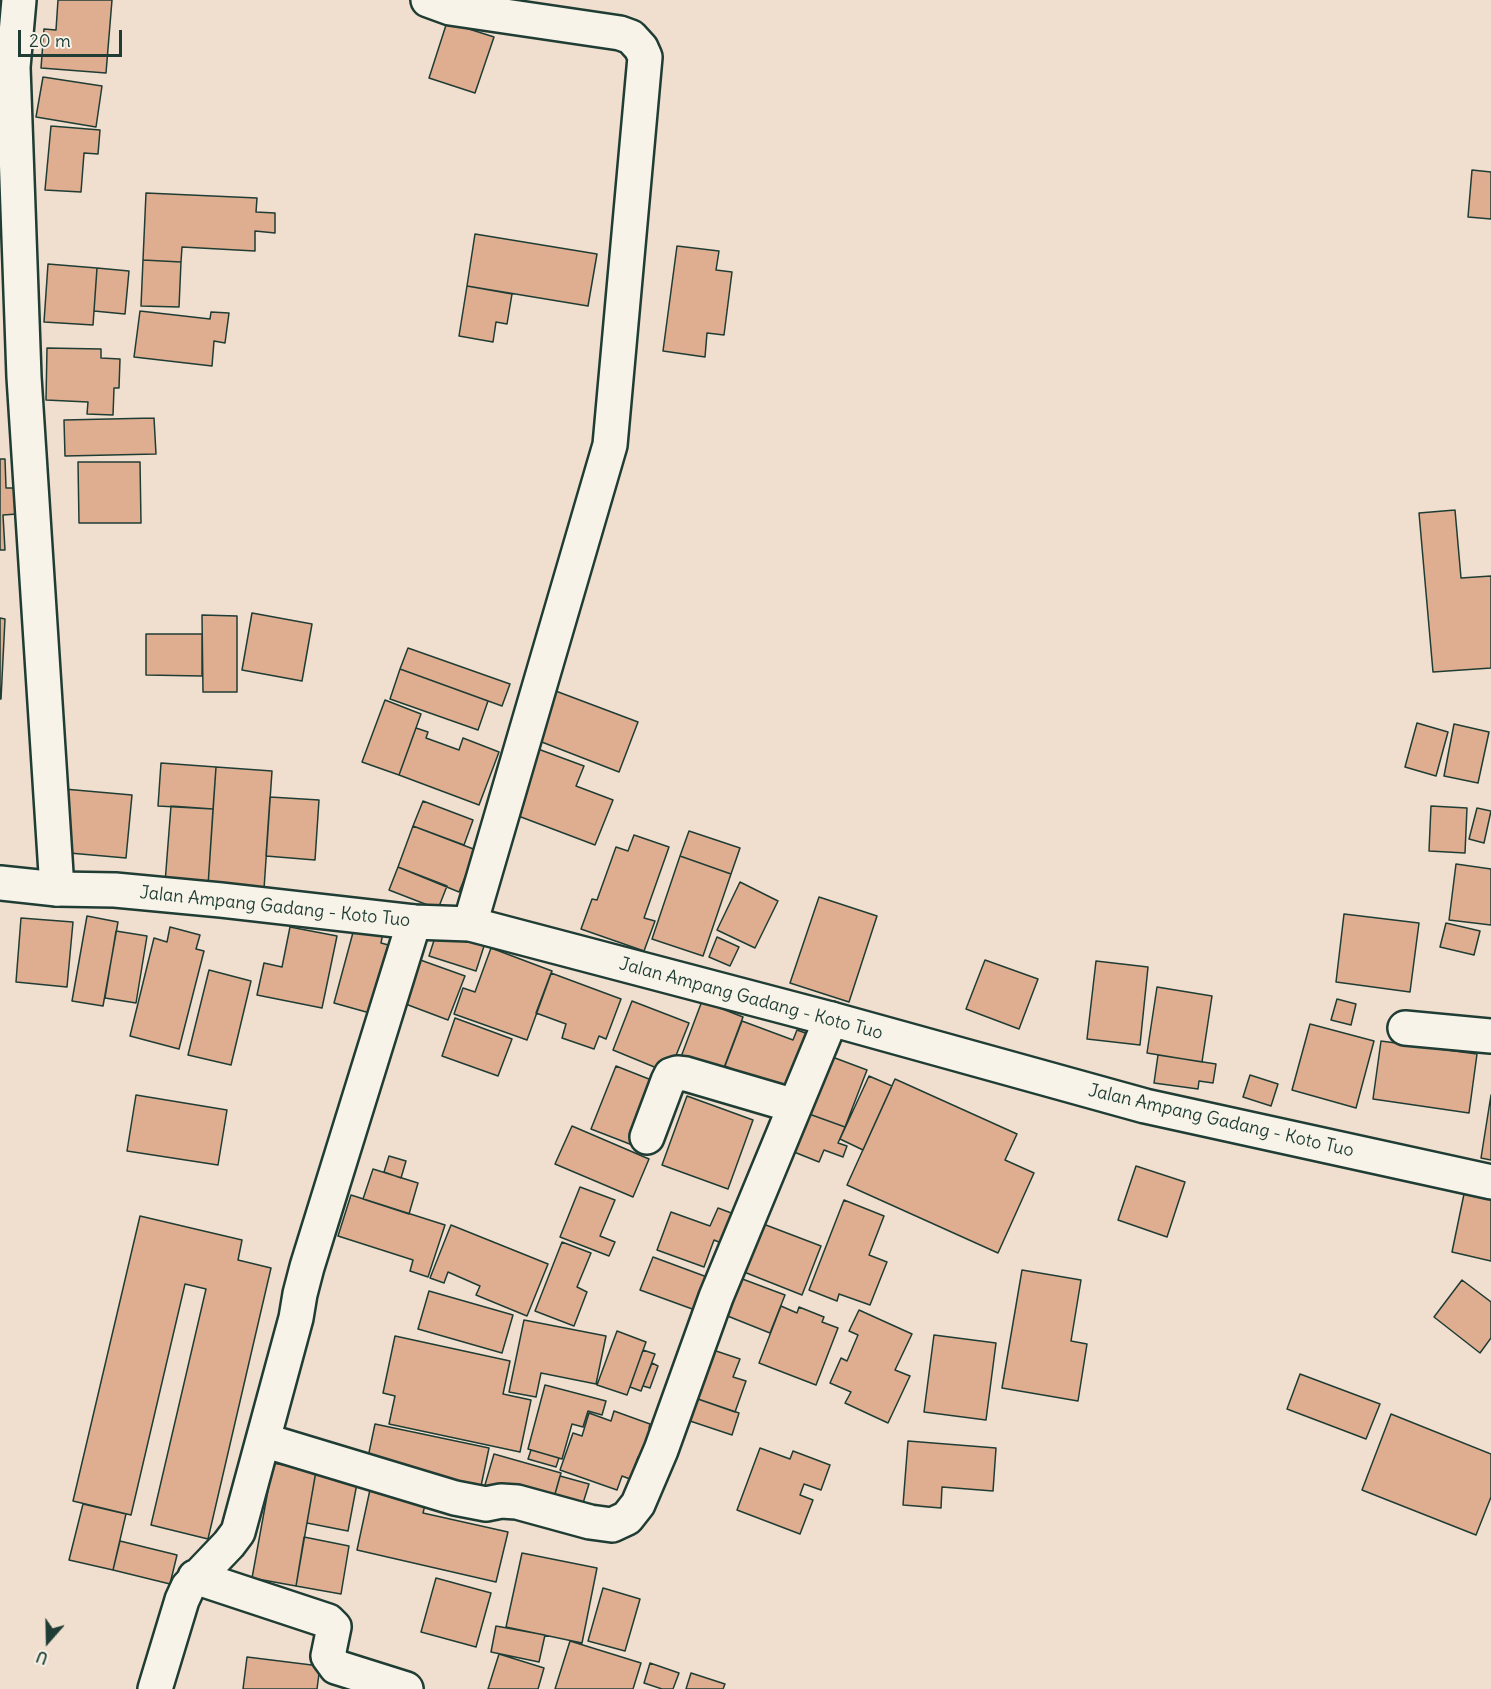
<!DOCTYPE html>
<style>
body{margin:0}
#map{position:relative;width:1491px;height:1689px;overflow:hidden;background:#f0dece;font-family:Delius,sans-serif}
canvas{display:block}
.north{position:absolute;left:18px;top:1611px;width:60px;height:60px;-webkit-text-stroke:4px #f7f3e8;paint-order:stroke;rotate:200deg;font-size:16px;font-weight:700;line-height:24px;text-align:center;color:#1f3d34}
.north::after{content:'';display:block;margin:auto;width:21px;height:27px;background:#1f3d34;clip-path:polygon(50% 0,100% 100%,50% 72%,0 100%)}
.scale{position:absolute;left:18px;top:30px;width:104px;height:27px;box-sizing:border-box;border:3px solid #1f3d34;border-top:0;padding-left:8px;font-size:18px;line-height:21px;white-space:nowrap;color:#1f3d34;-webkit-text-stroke:4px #f7f3e8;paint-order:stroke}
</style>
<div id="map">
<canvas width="1491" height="1689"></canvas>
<div class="north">U</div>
<div class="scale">20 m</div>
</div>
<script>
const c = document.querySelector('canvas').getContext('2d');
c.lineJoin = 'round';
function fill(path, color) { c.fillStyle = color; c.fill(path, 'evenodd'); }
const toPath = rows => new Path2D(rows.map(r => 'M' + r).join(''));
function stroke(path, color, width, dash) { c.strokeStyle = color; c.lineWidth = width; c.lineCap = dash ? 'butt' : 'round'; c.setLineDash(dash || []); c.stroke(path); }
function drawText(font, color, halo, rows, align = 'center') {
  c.font = font + ' Delius,sans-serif'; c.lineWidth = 4.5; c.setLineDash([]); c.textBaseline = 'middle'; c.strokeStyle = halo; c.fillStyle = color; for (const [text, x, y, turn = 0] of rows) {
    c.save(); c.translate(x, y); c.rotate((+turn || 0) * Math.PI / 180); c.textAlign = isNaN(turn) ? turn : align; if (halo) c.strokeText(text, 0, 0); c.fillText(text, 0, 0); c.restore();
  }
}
const building = toPath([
 [58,0,112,0,106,73,41,68,44,29,56,30,58,0],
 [447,22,494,37,475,93,429,78,447,22],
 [43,77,102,86,96,127,36,117,43,77],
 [51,126,100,130,98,154,84,153,81,192,45,190,51,126],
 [1472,170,1491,172,1491,219,1468,217,1472,170],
 [146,193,257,198,256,212,275,213,275,233,255,231,255,251,182,247,181,262,143,260,146,193],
 [475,234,597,254,588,306,467,286,475,234],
 [677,246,719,251,716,270,732,272,724,335,707,333,705,357,663,351,677,246],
 [143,260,181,262,179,307,141,306,143,260],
 [48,264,97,268,93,325,44,322,48,264],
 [97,268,129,271,125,314,94,311,97,268],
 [467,286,512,294,507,324,496,322,493,342,459,336,467,286],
 [140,311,210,319,211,312,229,313,225,343,214,341,212,366,134,357,140,311],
 [47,348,101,349,101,358,120,359,119,388,114,388,113,415,87,414,88,402,46,400,47,348],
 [154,418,156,454,65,456,64,420,154,418],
 [0,459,5,459,6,488,16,488,17,514,3,515,5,550,0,550,0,459],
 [78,462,140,462,141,523,79,523,78,462],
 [1455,510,1461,578,1491,576,1491,668,1433,672,1419,513,1455,510],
 [252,613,312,624,302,681,242,670,252,613],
 [202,615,237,616,237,692,203,692,202,615],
 [0,618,5,619,1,699,0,699,0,618],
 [146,634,202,634,202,676,146,675,146,634],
 [408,648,510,684,502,706,400,669,408,648],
 [400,669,488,701,478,730,390,699,400,669],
 [553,690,638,722,619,772,534,739,553,690],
 [385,700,421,714,399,775,362,762,385,700],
 [1417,723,1448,732,1436,776,1405,767,1417,723],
 [1454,724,1489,732,1478,783,1444,776,1454,724],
 [416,728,428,732,426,738,459,750,463,738,499,752,479,805,399,775,416,728],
 [538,749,584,766,576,786,613,800,595,845,513,814,538,749],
 [161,763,216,767,213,809,158,806,161,763],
 [216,767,272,771,264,889,208,886,216,767],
 [64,789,132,795,126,858,58,852,64,789],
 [270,797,319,800,315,860,266,856,270,797],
 [423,801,473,820,464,845,413,826,423,801],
 [171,806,213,809,208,886,165,883,171,806],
 [1431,806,1467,808,1465,853,1429,851,1431,806],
 [1477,808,1491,811,1484,843,1469,839,1477,808],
 [413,826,476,850,459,892,398,867,413,826],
 [689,831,740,848,731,874,680,856,689,831],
 [634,835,669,847,644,918,655,921,644,951,581,929,592,899,597,900,616,847,628,851,634,835],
 [680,856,731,874,703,956,652,939,680,856],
 [1456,864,1491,869,1491,925,1449,920,1456,864],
 [398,867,447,886,438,909,389,890,398,867],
 [740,882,778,901,755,948,717,930,740,882],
 [819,897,877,916,849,1002,790,983,819,897],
 [1344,914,1419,923,1410,992,1336,982,1344,914],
 [87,916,118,922,103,1006,72,1001,87,916],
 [21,918,73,922,67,987,16,982,21,918],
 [1446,923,1480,931,1474,955,1440,947,1446,923],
 [355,925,383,933,381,943,396,947,377,1015,334,1003,355,925],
 [170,927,200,935,196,949,204,951,179,1049,130,1036,154,938,167,942,170,927],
 [290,927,337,936,322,1008,257,995,264,963,282,967,290,927],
 [438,928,485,943,476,971,429,956,438,928],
 [116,931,147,936,136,1003,105,998,116,931],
 [717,937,739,947,730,966,709,957,717,937],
 [491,948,552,971,527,1040,454,1014,463,988,475,992,491,948],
 [412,957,465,976,448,1020,395,1000,412,957],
 [985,960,1038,979,1019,1029,966,1009,985,960],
 [1096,961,1148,967,1140,1045,1087,1039,1096,961],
 [209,970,251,981,231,1065,188,1055,209,970],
 [551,973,621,999,606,1039,599,1036,594,1049,562,1038,566,1024,536,1013,551,973],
 [1157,987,1212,996,1202,1062,1147,1053,1157,987],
 [1337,999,1356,1004,1351,1025,1331,1020,1337,999],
 [632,1001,689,1023,669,1073,613,1050,632,1001],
 [702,1001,743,1017,716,1089,675,1073,702,1001],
 [455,1018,512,1039,498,1076,442,1056,455,1018],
 [742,1021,793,1040,797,1030,822,1039,800,1095,732,1082,737,1071,725,1066,742,1021],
 [1310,1024,1374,1041,1356,1108,1292,1090,1310,1024],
 [1381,1041,1477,1054,1469,1113,1373,1099,1381,1041],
 [819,1052,867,1070,845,1127,798,1110,819,1052],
 [1158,1055,1216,1064,1213,1083,1199,1081,1198,1089,1154,1083,1158,1055],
 [616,1066,664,1085,640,1148,591,1129,616,1066],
 [1250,1075,1278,1084,1271,1106,1243,1097,1250,1075],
 [869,1076,892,1086,863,1150,840,1139,869,1076],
 [895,1079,1017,1134,1005,1160,1034,1173,998,1253,847,1185,895,1079],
 [136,1095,227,1110,218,1165,127,1151,136,1095],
 [1491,1095,1491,1160,1481,1158,1491,1095],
 [687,1096,753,1120,728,1189,662,1165,687,1096],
 [798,1110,845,1127,838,1143,847,1146,843,1157,824,1150,819,1162,784,1148,798,1110],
 [572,1126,649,1159,633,1197,555,1164,572,1126],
 [389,1156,406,1161,401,1178,384,1172,389,1156],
 [1136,1166,1185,1182,1167,1237,1118,1220,1136,1166],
 [373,1169,418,1183,409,1214,363,1199,373,1169],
 [580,1187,615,1200,600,1236,615,1242,609,1256,560,1237,580,1187],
 [1464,1194,1491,1200,1491,1261,1452,1252,1464,1194],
 [351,1195,445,1225,428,1277,410,1271,413,1260,338,1236,351,1195],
 [844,1200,884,1216,869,1255,887,1262,870,1305,839,1294,837,1301,809,1290,844,1200],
 [718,1208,742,1217,731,1247,714,1240,704,1267,657,1250,671,1212,710,1226,718,1208],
 [140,1216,242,1240,238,1260,271,1268,208,1539,151,1525,206,1289,185,1284,131,1515,73,1501,140,1216],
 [758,1222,821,1246,802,1295,739,1270,758,1222],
 [451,1225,548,1264,527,1316,476,1295,480,1286,448,1272,444,1283,430,1278,451,1225],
 [562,1242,591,1253,577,1287,587,1292,574,1326,535,1311,562,1242],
 [653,1257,707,1277,695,1310,640,1290,653,1257],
 [1022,1270,1081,1280,1071,1341,1087,1344,1078,1401,1002,1388,1022,1270],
 [729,1274,785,1295,770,1333,715,1311,729,1274],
 [1462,1280,1491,1302,1491,1338,1480,1353,1434,1317,1462,1280],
 [429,1291,513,1315,502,1353,418,1329,429,1291],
 [781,1306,797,1313,799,1307,824,1317,822,1322,838,1328,816,1385,759,1363,781,1306],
 [859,1310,912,1334,895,1370,910,1376,888,1423,845,1403,851,1392,830,1383,841,1358,847,1361,858,1335,849,1331,859,1310],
 [524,1320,606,1336,596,1384,541,1373,536,1397,509,1392,524,1320],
 [617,1331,646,1342,627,1395,597,1385,617,1331],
 [934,1335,996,1343,986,1420,924,1412,934,1335],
 [395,1336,510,1361,503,1394,531,1400,520,1452,389,1424,395,1396,383,1393,395,1336],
 [704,1347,740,1359,733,1377,746,1381,735,1412,695,1398,704,1347],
 [643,1350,655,1354,641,1391,630,1387,643,1350],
 [652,1363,658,1366,650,1388,643,1386,652,1363],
 [1300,1374,1380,1404,1366,1439,1287,1409,1300,1374],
 [545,1385,606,1401,602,1415,588,1411,583,1427,572,1424,562,1459,528,1449,545,1385],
 [695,1398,739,1413,732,1435,687,1420,695,1398],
 [614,1411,650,1424,649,1428,657,1431,647,1460,638,1457,630,1479,622,1476,617,1490,560,1470,573,1433,582,1436,589,1413,611,1421,614,1411],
 [1391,1414,1491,1454,1491,1497,1476,1535,1362,1490,1391,1414],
 [375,1424,489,1448,477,1505,363,1481,375,1424],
 [908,1441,996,1448,993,1491,942,1487,941,1508,903,1505,908,1441],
 [760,1448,790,1459,793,1451,830,1465,821,1490,804,1484,800,1495,813,1500,800,1534,737,1510,760,1448],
 [531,1450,559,1458,556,1467,528,1459,531,1450],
 [494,1454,561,1473,551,1508,480,1502,494,1454],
 [273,1463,316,1471,296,1586,252,1578,273,1463],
 [316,1471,358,1478,348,1531,307,1523,316,1471],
 [560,1476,589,1484,579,1516,551,1508,560,1476],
 [371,1485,425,1505,423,1513,508,1532,496,1582,357,1550,371,1485],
 [83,1504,126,1514,113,1570,69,1560,83,1504],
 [304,1537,349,1546,341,1594,296,1586,304,1537],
 [120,1541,177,1555,170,1584,113,1570,120,1541],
 [522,1553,597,1568,582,1643,506,1627,522,1553],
 [436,1578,491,1593,476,1647,421,1632,436,1578],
 [603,1588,640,1599,625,1651,588,1641,603,1588],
 [496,1626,545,1635,539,1662,491,1652,496,1626],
 [570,1641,641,1663,633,1689,555,1689,570,1641],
 [499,1654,544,1668,538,1689,488,1689,499,1654],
 [247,1657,320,1666,317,1689,243,1689,247,1657],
 [650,1663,679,1673,673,1689,662,1689,644,1683,650,1663],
 [691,1673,725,1684,723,1689,686,1689,691,1673]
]);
fill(building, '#dfae91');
stroke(building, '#1f3d34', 1.5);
const minor = toPath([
 [19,0,13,67,24,377,57,889],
 [428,0,450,8,620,33,631,37,641,48,645,57,610,445,470,924],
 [1405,1028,1491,1036],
 [647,1137,668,1081,671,1075,677,1073,686,1074,795,1106],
 [263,1440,455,1498,486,1504,501,1501,517,1502,590,1522,612,1525,627,1518,638,1504,661,1450,716,1297,831,1019],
 [195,1577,328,1621,334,1627,328,1656,336,1667,406,1689],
 [155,1689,182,1600,188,1587,229,1544,238,1532,296,1318,300,1294,307,1267,414,922]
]);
const tertiary = toPath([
 [0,883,57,889,115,890,221,900,414,922,470,924,831,1019,1145,1106,1491,1182]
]);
stroke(minor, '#1f3d34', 38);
stroke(tertiary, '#1f3d34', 38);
stroke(minor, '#f7f3e8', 33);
stroke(tertiary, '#f7f3e8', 33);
drawText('18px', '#1f3d34', '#f7f3e8', [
 ["Jalan Ampang Gadang - Koto Tuo",275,907,6],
 ["Jalan Ampang Gadang - Koto Tuo",751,999,15],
 ["Jalan Ampang Gadang - Koto Tuo",1221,1121,13]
]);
</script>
